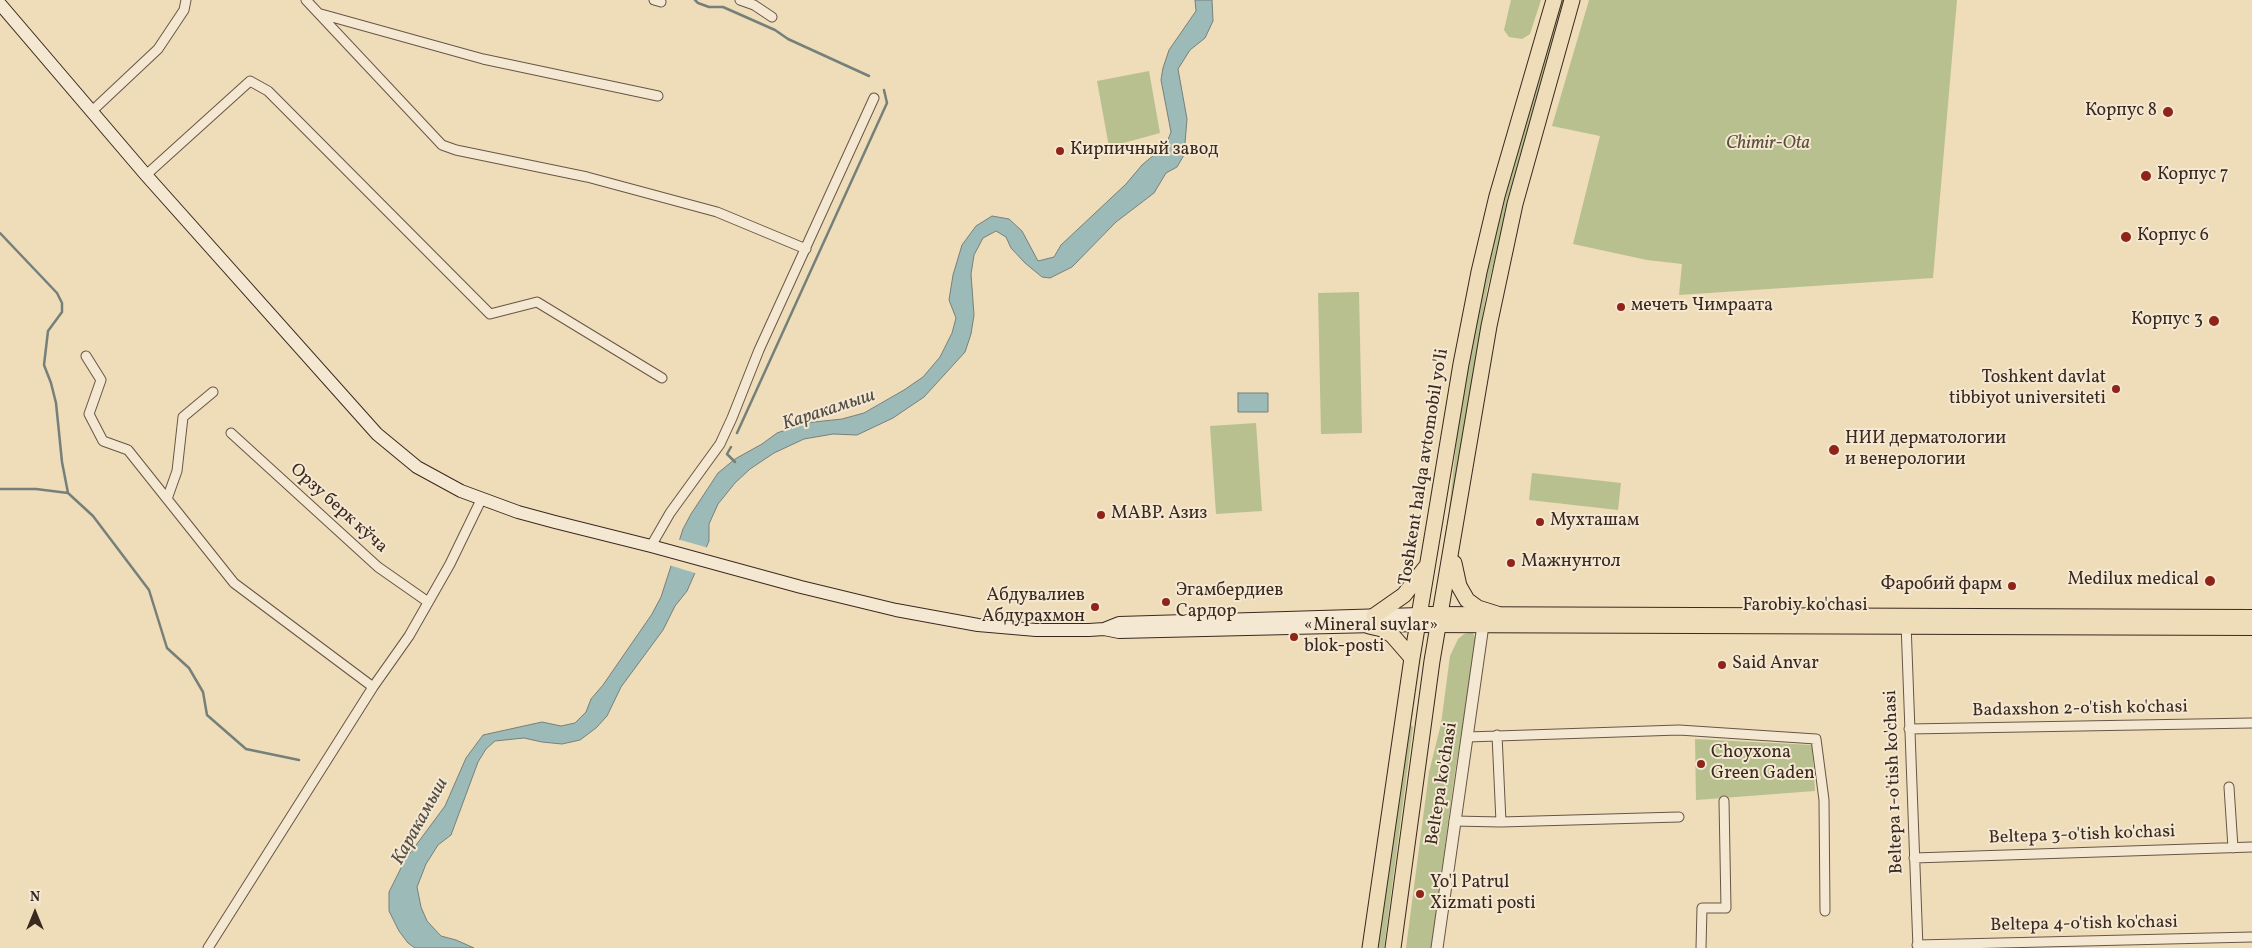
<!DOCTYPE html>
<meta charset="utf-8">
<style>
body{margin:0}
#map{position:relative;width:2252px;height:948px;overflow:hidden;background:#efdcb9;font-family:Vollkorn,serif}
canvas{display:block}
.north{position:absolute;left:10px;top:888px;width:50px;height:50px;-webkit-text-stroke:4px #f5e8d2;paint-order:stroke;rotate:0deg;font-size:14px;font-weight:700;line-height:20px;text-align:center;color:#3a291f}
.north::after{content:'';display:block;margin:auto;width:18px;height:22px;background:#3a291f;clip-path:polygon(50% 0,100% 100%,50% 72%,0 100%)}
</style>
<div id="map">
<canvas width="2252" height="948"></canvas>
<div class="north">N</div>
</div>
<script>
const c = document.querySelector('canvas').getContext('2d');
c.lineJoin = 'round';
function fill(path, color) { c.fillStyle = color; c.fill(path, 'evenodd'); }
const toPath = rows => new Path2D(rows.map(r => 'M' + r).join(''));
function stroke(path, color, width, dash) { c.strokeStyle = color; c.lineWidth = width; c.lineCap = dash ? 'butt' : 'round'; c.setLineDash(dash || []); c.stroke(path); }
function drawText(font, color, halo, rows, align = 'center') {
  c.font = font + ' Vollkorn,serif'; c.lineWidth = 4; c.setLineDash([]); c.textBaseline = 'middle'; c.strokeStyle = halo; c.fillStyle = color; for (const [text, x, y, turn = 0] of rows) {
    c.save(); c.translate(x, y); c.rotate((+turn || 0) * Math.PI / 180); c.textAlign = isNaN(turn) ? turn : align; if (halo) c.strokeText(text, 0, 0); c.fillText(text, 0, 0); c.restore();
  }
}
fill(toPath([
 [1511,0,1541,0,1530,34,1522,39,1509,37,1504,30],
 [1559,0,1565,0,1520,156,1487,290,1438,582,1449,511,1458,426,1475,323,1497,221],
 [1589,0,1957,0,1933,278,1679,295,1682,264,1647,260,1573,244,1600,136,1552,126],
 [1149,71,1160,133,1109,147,1097,81],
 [1359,292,1362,433,1321,434,1318,293],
 [1256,423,1262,511,1216,514,1210,426],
 [1532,473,1621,483,1618,510,1529,500],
 [1472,632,1477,640,1455,772,1431,948,1406,948,1429,772,1441,724,1450,656,1458,639,1464,634],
 [1425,633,1411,725,1413,727,1384,948,1378,948,1410,726],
 [1695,739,1812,745,1815,791,1696,800]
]), '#b8c090');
const water = toPath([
 [1195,0,1212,0,1213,21,1205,38,1190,50,1178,69,1187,119,1184,155,1177,167,1166,173,1154,193,1116,222,1072,267,1050,278,1042,277,1025,263,1011,248,1006,237,996,231,983,238,974,255,971,274,974,315,971,334,965,352,924,397,893,418,857,435,833,434,804,439,774,453,750,469,735,483,718,504,709,524,709,541,687,591,675,606,663,630,621,687,607,716,596,728,580,740,562,744,542,742,524,738,495,741,486,749,478,762,451,835,438,845,426,864,417,887,421,907,427,921,441,936,456,940,474,948,415,948,408,943,399,931,389,911,389,892,405,860,445,806,466,758,483,735,542,722,561,726,575,723,586,712,591,699,603,685,652,614,661,597,683,529,691,514,718,473,735,459,762,444,777,433,805,423,842,419,864,413,904,390,923,377,940,357,952,333,956,318,949,300,953,275,962,245,976,226,992,216,1009,219,1022,231,1038,261,1054,257,1061,245,1126,184,1142,165,1166,145,1171,132,1161,80,1163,68,1169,50,1196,11,1195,0],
 [1238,393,1268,393,1268,412,1238,412,1238,393]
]);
fill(water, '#9cbab8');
stroke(water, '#75807b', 1);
fill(toPath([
 [677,539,709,548,698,574,669,565]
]), '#efdcb9');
stroke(toPath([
 [695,0,698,3,709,7,723,7,775,30,788,39,869,76],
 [0,233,57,293,62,303,62,312,48,331,44,365,51,383,56,403,62,462,68,493],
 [737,433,887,103,884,90],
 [731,447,727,454,735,462],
 [0,489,36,489,68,493,93,516,149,590,167,648,189,668,203,692,207,715,246,749,299,760]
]), '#75807b', 2.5);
const minor = toPath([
 [306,0,442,145,456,150,587,177,717,212,806,249],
 [654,0,661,2],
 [740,0,754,5,772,17],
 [321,14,483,59,658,96],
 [91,112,158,49,184,10,186,0],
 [146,175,250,81,268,91,490,314,537,302,662,378],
 [86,356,101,380,89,414,103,441,128,450,234,583,373,687],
 [231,433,378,567,428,602],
 [167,499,177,471,183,417,213,392],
 [651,546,670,513,720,444,732,418,759,350,874,98],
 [1906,623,1918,948],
 [1909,729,2252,723],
 [1497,735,1501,822],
 [1467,737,1679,730,1816,739,1824,800,1825,911],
 [2229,787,2233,848],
 [1454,821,1501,822,1679,817],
 [1914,858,2252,847],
 [1917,945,2252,937],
 [208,948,373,687,409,636,450,564,481,500],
 [1701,948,1702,908,1726,908,1724,801]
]);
const tertiary = toPath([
 [1437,948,1483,625]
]);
const secondary = toPath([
 [0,4,146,175,377,434,417,467,461,491,518,512,555,522,651,546,801,587,896,610,978,625,1036,630,1089,630,1104,629,1119,623,1420,614],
 [1104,629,1119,632,1418,625]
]);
const primary = toPath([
 [1420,614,2252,617],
 [1418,625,2252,628]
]);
const trunk = toPath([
 [1454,563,1459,586,1467,600,1478,608,1497,614],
 [1374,616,1404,595,1426,567],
 [1369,626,1382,629,1392,635,1412,658],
 [1370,948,1412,658,1461,364,1479,272,1497,196,1554,0],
 [1393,948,1432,661,1489,326,1515,204,1572,0]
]);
stroke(minor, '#675646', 11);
stroke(tertiary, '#675646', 13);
stroke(secondary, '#3a291f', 14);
stroke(primary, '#3a291f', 16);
stroke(trunk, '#3a291f', 17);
stroke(minor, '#f5e8d2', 9);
stroke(tertiary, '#f5e8d2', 11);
stroke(secondary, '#f5e8d2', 12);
stroke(primary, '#efdcb9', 14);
stroke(trunk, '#efdcb9', 15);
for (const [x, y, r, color] of [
 [2168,112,6,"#8f2418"],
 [1060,151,5,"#8f2418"],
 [2146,176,6,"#8f2418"],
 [2126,237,6,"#8f2418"],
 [1621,307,5,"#8f2418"],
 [2214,321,6,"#8f2418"],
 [2116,389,5,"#8f2418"],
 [1834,450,6,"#8f2418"],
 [1101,515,5,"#8f2418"],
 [1540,522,5,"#8f2418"],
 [1511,563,5,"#8f2418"],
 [2210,581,6,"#8f2418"],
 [2012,586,5,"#8f2418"],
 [1166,602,5,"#8f2418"],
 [1095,607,5,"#8f2418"],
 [1294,637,5,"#8f2418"],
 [1722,665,5,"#8f2418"],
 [1701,764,5,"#8f2418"],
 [1420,894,5,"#8f2418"]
]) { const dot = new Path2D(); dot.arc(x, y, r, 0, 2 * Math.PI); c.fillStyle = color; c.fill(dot); stroke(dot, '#f5e8d2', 2); }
drawText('18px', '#3a291f', '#f5e8d2', [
 ["Корпус 8",2157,112,"right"],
 ["Кирпичный завод",1070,151],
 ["Корпус 7",2157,176],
 ["Корпус 6",2137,237],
 ["мечеть Чимраата",1631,307],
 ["Корпус 3",2203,321,"right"],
 ["Toshkent davlat",2106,379,"right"],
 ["tibbiyot universiteti",2106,400,"right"],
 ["НИИ дерматологии",1845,440],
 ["и венерологии",1845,461],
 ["МАВР. Азиз",1111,515],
 ["Мухташам",1550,522],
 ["Мажнунтол",1521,563],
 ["Medilux medical",2199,581,"right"],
 ["Фаробий фарм",2002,586,"right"],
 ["Эгамбердиев",1176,592],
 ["Сардор",1176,613],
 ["Абдувалиев",1085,597,"right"],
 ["Абдурахмон",1085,618,"right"],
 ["«Mineral suvlar»",1304,627],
 ["blok-posti",1304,648],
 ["Said Anvar",1732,665],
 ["Choyxona",1711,754],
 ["Green Gaden",1711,775],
 ["Yo'l Patrul",1430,884],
 ["Xizmati posti",1430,905]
], 'left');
drawText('italic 18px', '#5a4f3b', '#f5e8d2', [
 ["Chimir-Ota",1768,145]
]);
drawText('18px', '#3a291f', '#f5e8d2', [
 ["Toshkent halqa avtomobil yo'li",1425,467,-81],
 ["Орзу берк кўча",338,509,42],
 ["Farobiy ko'chasi",1805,607],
 ["Badaxshon 2-o'tish ko'chasi",2080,710,-1],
 ["Beltepa 1-o'tish ko'chasi",1895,782,-92],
 ["Beltepa ko'chasi",1443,784,-81],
 ["Beltepa 3-o'tish ko'chasi",2082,836,-2],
 ["Beltepa 4-o'tish ko'chasi",2084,925,-1]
]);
drawText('italic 19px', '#524d45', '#f5e8d2', [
 ["Каракамыш",829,411,-18],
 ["Каракамыш",421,822,-61]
]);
</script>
